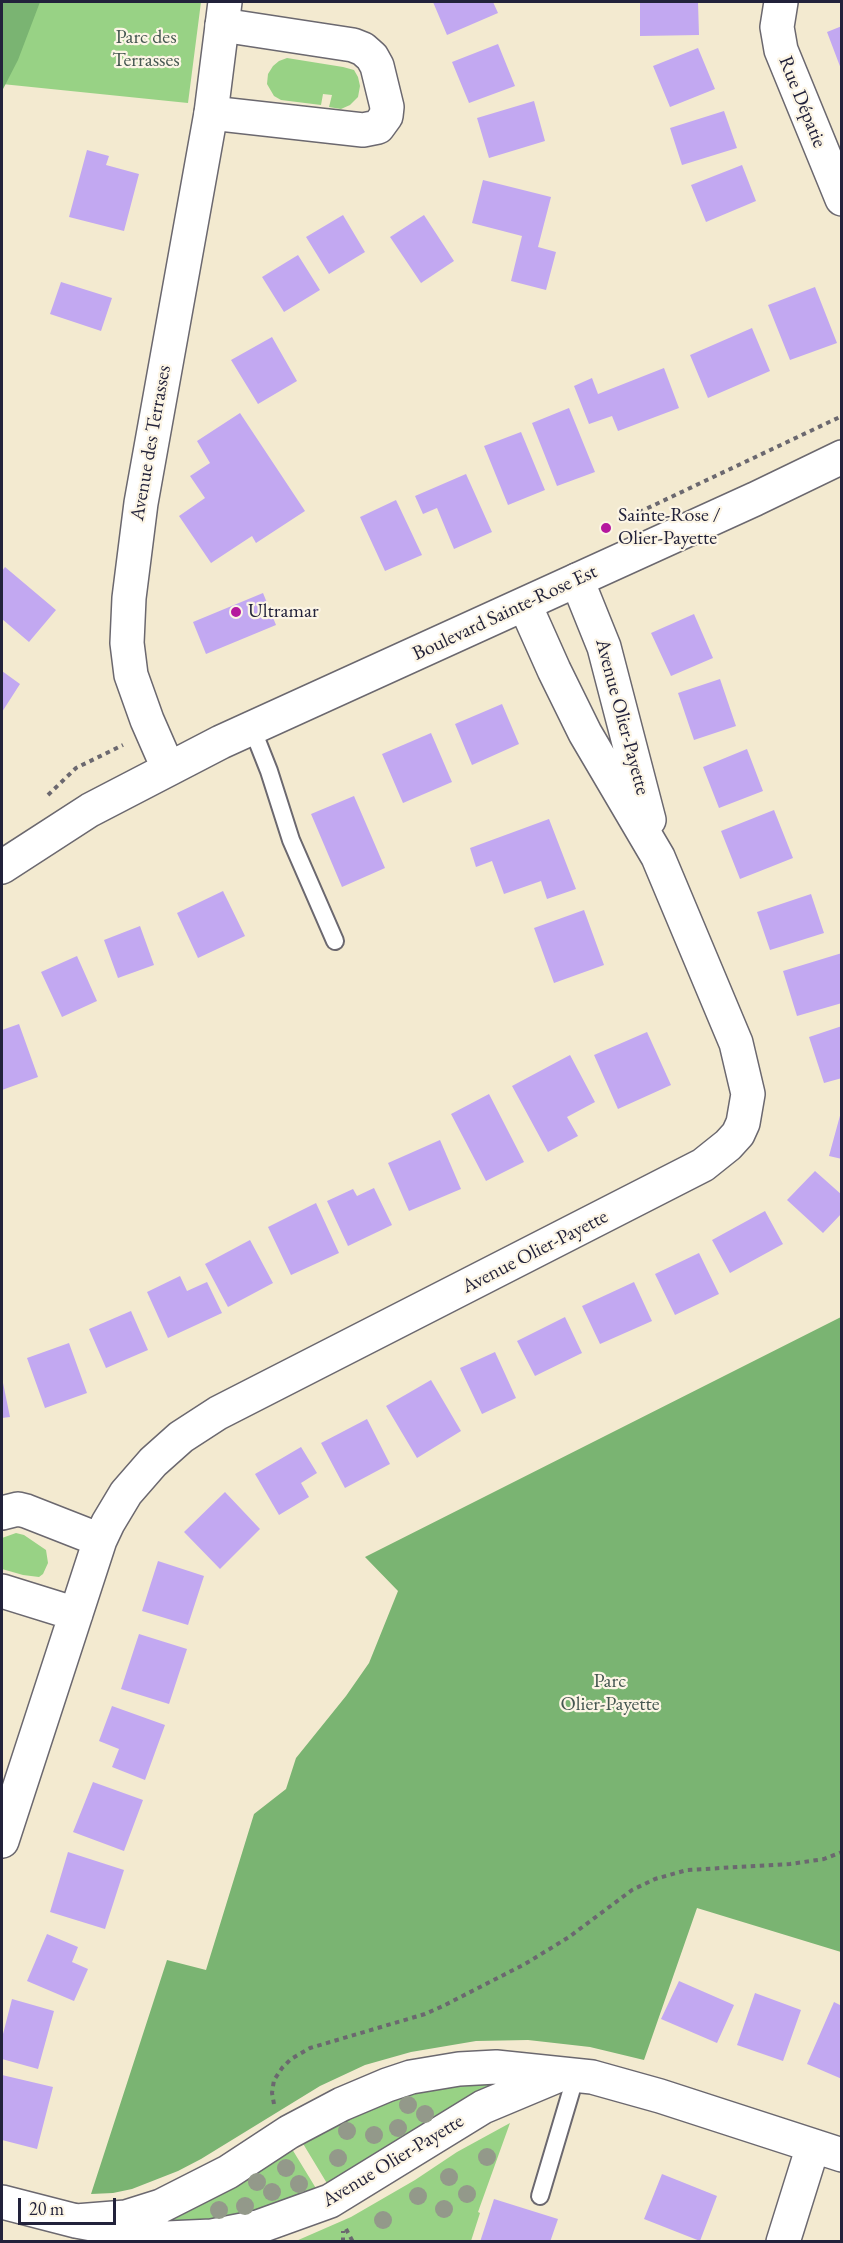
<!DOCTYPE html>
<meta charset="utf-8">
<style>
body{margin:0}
#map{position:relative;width:843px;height:2243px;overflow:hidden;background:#f3ead0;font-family:"EB Garamond",serif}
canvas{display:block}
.frame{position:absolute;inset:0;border:3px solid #22223b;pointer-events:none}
.scale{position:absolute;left:18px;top:2198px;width:98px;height:27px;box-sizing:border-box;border:3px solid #22223b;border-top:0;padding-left:8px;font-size:18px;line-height:21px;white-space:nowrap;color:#22223b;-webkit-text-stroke:4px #fcf5e5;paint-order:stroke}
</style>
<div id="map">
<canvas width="843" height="2243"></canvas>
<div class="frame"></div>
<div class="scale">20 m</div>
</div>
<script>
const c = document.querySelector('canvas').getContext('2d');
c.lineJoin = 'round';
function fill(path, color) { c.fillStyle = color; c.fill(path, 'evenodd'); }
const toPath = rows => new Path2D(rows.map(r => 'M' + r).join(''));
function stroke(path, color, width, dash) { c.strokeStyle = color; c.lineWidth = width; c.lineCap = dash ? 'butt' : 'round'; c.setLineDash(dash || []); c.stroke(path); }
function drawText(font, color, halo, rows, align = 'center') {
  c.font = font + ' "EB Garamond",serif'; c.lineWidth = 4.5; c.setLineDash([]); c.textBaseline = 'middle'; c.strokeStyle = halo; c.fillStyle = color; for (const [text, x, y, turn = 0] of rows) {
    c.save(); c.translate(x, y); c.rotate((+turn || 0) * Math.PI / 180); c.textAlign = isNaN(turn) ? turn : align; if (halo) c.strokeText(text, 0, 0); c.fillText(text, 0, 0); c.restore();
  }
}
fill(toPath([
 [2,2,201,2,188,103,2,84],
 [287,58,343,67,354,70,358,77,360,86,358,97,350,105,341,109,329,107,332,95,323,94,321,105,281,100,274,96,267,84,268,74,273,66,279,61],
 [16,1533,24,1535,46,1550,48,1563,43,1574,39,1577,23,1575,2,1569,2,1538],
 [493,2080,496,2087,328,2185,302,2142,328,2127,412,2092],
 [510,2123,478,2212,480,2213,471,2241,296,2241,351,2217,415,2180,457,2152],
 [292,2149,317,2190,234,2219,172,2224,172,2215]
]), '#98d285');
fill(toPath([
 [2,2,40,2,18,60,2,91],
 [841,1317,841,1952,697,1908,644,2060,590,2047,528,2040,476,2041,411,2052,365,2065,320,2086,201,2159,178,2171,132,2189,113,2193,91,2194,167,1960,206,1970,254,1814,286,1789,296,1758,346,1696,369,1663,398,1591,365,1557]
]), '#7ab472');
fill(toPath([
 [433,2,493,2,498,13,447,35],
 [640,2,698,2,699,35,640,36],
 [842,26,842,69,841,69,827,32],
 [498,44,515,86,469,103,452,62],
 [698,48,715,89,670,107,653,66],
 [534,101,545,141,489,158,477,118],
 [724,111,737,148,682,165,670,128],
 [87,150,109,156,106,165,139,174,124,231,69,217],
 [742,165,756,201,706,222,691,185],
 [483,180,551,197,538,247,556,252,546,290,511,281,522,236,472,223],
 [343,215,365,252,329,274,306,237],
 [424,215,454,261,421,283,390,237],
 [298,255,320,290,284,312,262,277],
 [61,282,112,298,101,331,50,314],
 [815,287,837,343,790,360,768,305],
 [752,328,770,371,708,398,690,355],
 [272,337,297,381,258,404,231,360],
 [664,368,679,408,618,431,612,416,589,424,574,386,592,378,598,394],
 [569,408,595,472,557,486,532,423],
 [240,413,305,511,256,543,252,536,211,563,179,516,205,498,190,476,210,463,197,441],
 [521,432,545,490,508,505,484,446],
 [466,474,492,532,454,549,437,508,423,514,415,496],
 [396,500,422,555,385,571,360,517],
 [5,567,56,610,29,642,2,619,2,571],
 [263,593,276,625,206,654,193,622],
 [694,614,713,658,671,676,651,633],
 [2,671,20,684,2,712],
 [720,679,736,726,694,740,678,693],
 [502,704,519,744,472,765,455,724],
 [431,733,452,782,403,803,382,754],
 [747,749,763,791,719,808,703,767],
 [354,796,385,868,342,887,311,814],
 [774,810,793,858,740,879,721,831],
 [549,819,576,889,547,899,541,881,504,894,492,861,476,867,470,848],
 [223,891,245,936,198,958,177,913],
 [811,894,824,933,770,950,757,912],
 [584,910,604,965,554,983,534,928],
 [140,926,154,965,118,978,104,940],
 [842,953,842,1003,797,1016,783,971],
 [77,956,97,1001,62,1017,41,972],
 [19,1024,38,1077,2,1090,2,1030],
 [842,1026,842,1078,824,1083,809,1037],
 [647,1032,671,1085,618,1109,594,1055],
 [570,1055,595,1102,567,1117,578,1136,548,1152,512,1086],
 [489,1094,524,1162,486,1181,451,1114],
 [841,1112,842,1112,842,1159,829,1156],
 [440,1140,461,1189,409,1211,388,1163],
 [815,1171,842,1195,842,1213,823,1233,787,1200],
 [374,1188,392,1225,348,1246,327,1201,353,1189,357,1196],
 [316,1203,339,1253,291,1275,268,1227],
 [765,1211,783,1244,730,1273,712,1240],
 [250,1240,273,1283,228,1307,205,1264],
 [699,1253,719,1294,675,1315,655,1274],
 [180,1276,187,1291,207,1282,222,1313,168,1338,147,1292],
 [634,1282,652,1321,600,1344,582,1306],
 [131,1311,148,1350,106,1368,89,1329],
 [565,1317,582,1353,535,1376,517,1341],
 [69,1343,87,1393,45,1408,27,1358],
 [495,1352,516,1398,482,1414,460,1368],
 [2,1378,10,1417,2,1418],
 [431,1380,461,1431,417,1458,386,1406],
 [367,1419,390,1464,345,1488,321,1443],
 [301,1447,317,1473,301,1483,309,1497,279,1515,255,1474],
 [225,1492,260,1529,220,1569,184,1532],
 [158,1561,204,1576,188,1625,142,1611],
 [139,1634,187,1649,169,1704,121,1689],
 [112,1706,165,1725,145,1780,112,1767,119,1749,99,1741],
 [93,1782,143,1800,124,1851,73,1832],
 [68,1852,124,1870,105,1929,50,1912],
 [47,1934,78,1947,72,1962,88,1969,74,2001,27,1981],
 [679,1981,734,2005,717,2043,661,2019],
 [755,1993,801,2010,783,2061,737,2045],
 [12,1999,54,2011,38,2069,2,2059,2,2038],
 [834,2002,842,2006,842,2079,807,2064],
 [2,2075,53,2087,37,2149,2,2140],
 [662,2174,717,2196,700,2241,644,2219],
 [494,2199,558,2219,550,2242,480,2242]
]), '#c2a8f1');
const service = toPath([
 [252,728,269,771,291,840,335,941],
 [540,2196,576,2075]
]);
const minor = toPath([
 [781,2,777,27,781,50,842,199],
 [211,113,363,130,378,127,386,116,387,107,377,66,372,57,363,49,353,45,222,25],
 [577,580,604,647,649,820],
 [2,1513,18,1509,26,1511,100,1540],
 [2,1591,76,1614],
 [2,1841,100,1540,108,1523,126,1493,153,1462,181,1437,218,1413,703,1165,728,1145,738,1134,743,1123,748,1094,736,1043,658,857,585,733,554,670,525,605],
 [2,2202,76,2221,167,2238,212,2236,258,2227,330,2201,483,2107,557,2076],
 [76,2221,126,2217,161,2206,228,2172,289,2132,342,2104,387,2085,411,2077,459,2069,496,2067,592,2077,660,2096,842,2155],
 [783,2242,813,2146]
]);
const tertiary = toPath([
 [168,768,147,720,131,675,127,643,129,598,141,503,211,113,225,2],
 [2,867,90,810,221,742,755,499,842,457]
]);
stroke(service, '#6b686f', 20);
stroke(minor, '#6b686f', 36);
stroke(tertiary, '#6b686f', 36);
stroke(toPath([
 [631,516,842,416],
 [48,795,76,768,123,745],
 [274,2104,272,2093,274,2080,282,2068,291,2059,310,2048,425,2014,443,2006,525,1964,569,1937,632,1890,655,1879,687,1870,790,1864,824,1859,842,1852],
 [346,2229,353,2242],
 [343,2242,343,2231]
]), '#6b686f', 4, [4.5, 4.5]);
stroke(service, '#fff', 16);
stroke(minor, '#fff', 33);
stroke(tertiary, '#fff', 33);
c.fillStyle = '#93998a';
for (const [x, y] of [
 [408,2105],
 [425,2114],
 [398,2128],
 [347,2131],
 [374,2135],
 [487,2157],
 [338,2158],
 [286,2168],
 [449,2177],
 [257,2182],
 [299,2184],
 [272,2192],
 [467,2194],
 [418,2196],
 [245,2206],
 [444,2209],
 [219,2210],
 [383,2220]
]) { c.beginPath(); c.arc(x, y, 9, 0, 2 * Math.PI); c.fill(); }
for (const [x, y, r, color] of [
 [606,528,6,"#b5179e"],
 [236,612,6,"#b5179e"]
]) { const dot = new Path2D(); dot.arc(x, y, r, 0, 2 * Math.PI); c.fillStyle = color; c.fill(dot); stroke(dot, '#fcf5e5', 2); }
drawText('20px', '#455751', '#fcf5e5', [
 ["Parc des",146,38],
 ["Terrasses",146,61],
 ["Parc",610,1682],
 ["Olier-Payette",610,1705]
]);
drawText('20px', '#22223b', '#fcf5e5', [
 ["Rue Dépatie",802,102,68],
 ["Avenue des Terrasses",151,443,-80],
 ["Boulevard Sainte-Rose Est",505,613,-25],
 ["Avenue Olier-Payette",622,717,75],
 ["Avenue Olier-Payette",535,1252,-27],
 ["Avenue Olier-Payette",393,2161,-31]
]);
drawText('20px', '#22223b', '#fcf5e5', [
 ["Sainte-Rose /",618,516],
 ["Olier-Payette",618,539],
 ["Ultramar",248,612]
], 'left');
</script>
